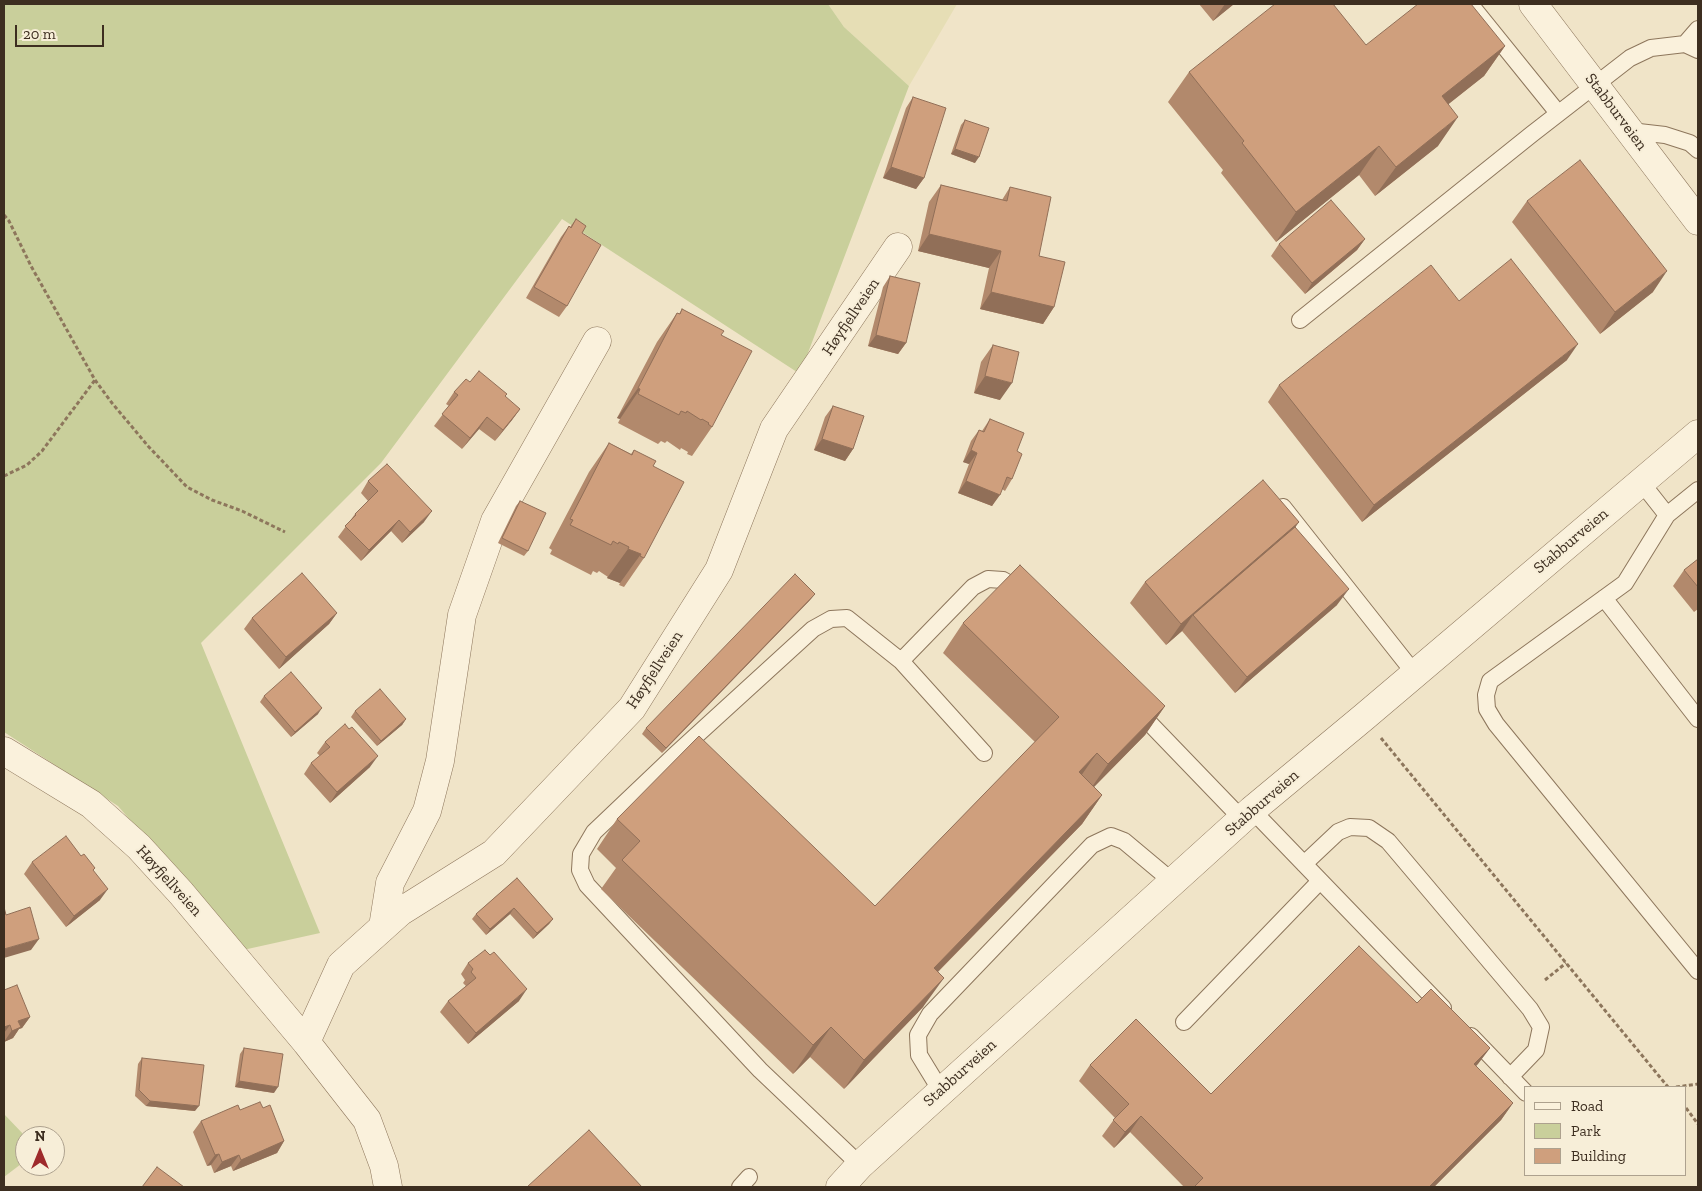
<!DOCTYPE html>
<meta charset="utf-8">
<style>
body{margin:0}
#map{position:relative;width:1702px;height:1191px;overflow:hidden;background:#f0e4c8;font-family:"Zilla Slab",serif}
canvas{display:block}
.frame{position:absolute;inset:0;border:5px solid #3d2e20;pointer-events:none}
.legend{position:absolute;left:1524px;top:1086px;width:162px;height:90px;box-sizing:border-box;background:#f7eed8;border:1px solid #ada18e;margin:0;padding:6px 9px;list-style:none;font-size:15px;color:#3d2e20}
.legend li{display:flex;align-items:center;gap:10px;height:25px}
.legend b{width:25px;border:1px solid #ada18e}
.north{position:absolute;left:15px;top:1126px;width:50px;height:50px;box-sizing:border-box;background:#f7eed8;border:1px solid #ada18e;border-radius:50%;rotate:0deg;font-size:14px;font-weight:700;line-height:20px;text-align:center;color:#3d2e20}
.north::after{content:'';display:block;margin:auto;width:18px;height:22px;background:#9e2a2b;clip-path:polygon(50% 0,100% 100%,50% 72%,0 100%)}
.scale{position:absolute;left:15px;top:25px;width:89px;height:22px;box-sizing:border-box;border:2px solid #3d2e20;border-top:0;padding-left:6px;font-size:15px;line-height:18px;white-space:nowrap;color:#3d2e20;-webkit-text-stroke:4px #f7eed8;paint-order:stroke}
</style>
<div id="map">
<canvas width="1702" height="1191"></canvas>
<div class="frame"></div>
<ul class="legend">
<li><b style="height:6px;background:#faf1dc"></b>Road</li>
<li><b style="height:14px;background:#c9cf9b"></b>Park</li>
<li><b style="height:14px;background:#cf9f7d"></b>Building</li>
</ul>
<div class="north">N</div>
<div class="scale">20 m</div>
</div>
<script>
const c = document.querySelector('canvas').getContext('2d');
c.lineJoin = 'round';
function fill(path, color) { c.fillStyle = color; c.fill(path, 'evenodd'); }
const toPath = rows => new Path2D(rows.map(r => 'M' + r).join(''));
function stroke(path, color, width, dash) { c.strokeStyle = color; c.lineWidth = width; c.lineCap = dash ? 'butt' : 'round'; c.setLineDash(dash || []); c.stroke(path); }
function drawText(font, color, halo, rows, align = 'center') {
  c.font = font + ' "Zilla Slab",serif'; c.lineWidth = 4; c.setLineDash([]); c.textBaseline = 'middle'; c.strokeStyle = halo; c.fillStyle = color; for (const [text, x, y, turn = 0] of rows) {
    c.save(); c.translate(x, y); c.rotate((+turn || 0) * Math.PI / 180); c.textAlign = isNaN(turn) ? turn : align; if (halo) c.strokeText(text, 0, 0); c.fillText(text, 0, 0); c.restore();
  }
}
fill(toPath([
 [828,4,957,4,909,86,844,27]
]), '#e6deb5');
fill(toPath([
 [4,4,828,4,844,27,909,86,800,374,562,219,381,463,201,643,320,933,243,950,118,806,4,732],
 [4,1114,25,1136,25,1161,4,1177]
]), '#c9cf9b');
const lane = toPath([
 [1470,4,1558,113],
 [1685,44,1698,29],
 [1630,131,1665,135,1690,143,1698,150],
 [1300,320,1532,134,1630,58,1651,48,1685,44,1698,50],
 [1641,482,1667,515],
 [1698,490,1667,515,1625,583,1490,681,1486,695,1487,709,1496,724,1698,971],
 [1283,507,1415,674],
 [1604,598,1698,719],
 [901,661,973,587,988,579,1003,580,1024,592],
 [1136,709,1242,819],
 [1252,810,1443,1008],
 [1304,864,1338,832,1350,827,1369,828,1388,841,1530,1009,1541,1027,1536,1050,1510,1077],
 [1184,1022,1320,881],
 [1471,1036,1526,1093],
 [941,1091,919,1055,918,1035,930,1014,1092,845,1111,836,1124,841,1173,882],
 [860,1165,760,1070,587,885,580,870,581,854,594,832,676,754,813,629,831,619,847,618,901,661,984,753],
 [740,1187,749,1177]
]);
const street = toPath([
 [1533,4,1698,221],
 [4,751,91,804,139,847,181,893,306,1042,367,1120,384,1166,388,1187],
 [383,927,390,883,427,811,440,761,462,615,495,521,597,341],
 [306,1042,341,965,400,912,494,853,632,708,719,570,774,429,898,247],
 [840,1187,860,1165,1252,810,1364,717,1698,434]
]);
stroke(lane, '#8d765c', 18);
stroke(street, '#8d765c', 29);
stroke(toPath([
 [4,215,9,221,31,266,95,380,112,403,148,446,187,487,212,500,242,511,285,532],
 [4,476,27,465,42,451,95,380],
 [1381,738,1668,1087],
 [1545,980,1566,963],
 [1676,1087,1698,1084],
 [1686,1108,1698,1124]
]), '#8d765c', 3, [4, 2.5]);
stroke(lane, '#faf1dc', 16);
stroke(street, '#faf1dc', 28);
fill(toPath([
 [1199,4,1234,4,1213,21],
 [1366,45,1505,46,1484,76,1448,104,1438,146,1375,196,1359,175,1276,242,1221,173,1223,170,1168,102,1189,72],
 [913,97,924,178,916,189,883,178,906,108],
 [965,120,975,163,951,154,961,125],
 [941,185,1002,200,1010,187,1039,256,1054,307,1043,324,980,309,989,268,918,251,929,202],
 [1527,201,1653,292,1600,334,1512,222],
 [576,219,582,233,567,306,559,317,526,298,561,237,569,226,570,227],
 [1365,239,1357,250,1305,294,1271,256,1279,244],
 [890,276,906,343,898,354,868,346,883,287],
 [1459,301,1567,360,1362,522,1268,402,1279,385],
 [682,309,721,335,712,427,692,456,687,454,688,452,681,448,680,450,667,441,665,443,661,441,658,444,618,423,620,419,617,418,657,342,677,313,679,314],
 [993,345,1000,400,974,393,981,362],
 [470,382,505,397,520,409,512,420,495,441,479,429,462,449,434,426,449,406,446,404,454,392],
 [833,406,853,449,845,461,814,450,825,417],
 [990,419,1017,451,1012,479,1005,491,1002,489,992,506,958,493,969,464,963,462,971,441,979,430,982,431],
 [609,443,631,454,634,450,653,466,644,558,624,587,619,585,620,583,607,578,608,577,599,571,597,573,593,571,591,575,550,554,552,550,549,548,589,472],
 [368,481,424,522,402,543,391,531,361,561,338,537,355,514,368,501,361,493],
 [520,501,528,551,524,556,498,543,516,506],
 [1299,522,1295,527,1337,605,1235,693,1182,631,1166,645,1130,603,1145,582],
 [1698,559,1698,609,1694,612,1673,586,1684,570],
 [811,599,662,753,642,734,646,728],
 [337,613,329,624,279,669,244,629,252,618],
 [963,623,1165,706,1145,735,1094,787,1102,795,1082,824,938,972,923,1007,844,1089,810,1057,793,1074,601,889,616,868,597,849,617,819,875,906,1035,742,943,653],
 [264,696,318,714,291,737,260,702],
 [355,711,406,719,402,725,377,746,351,717],
 [325,742,370,767,330,803,304,774,311,763,320,756,317,753],
 [32,862,93,871,100,900,66,927,24,874],
 [517,878,553,919,549,924,533,939,510,914,486,935,472,919,476,914],
 [468,963,519,1001,468,1044,440,1012,448,1001,466,986,463,983,465,980,461,974],
 [4,990,30,1017,22,1028,19,1029,13,1038,4,1042],
 [1417,1003,1490,1048,1476,1066,1513,1103,1501,1120,1434,1187,1184,1187,1130,1132,1114,1148,1102,1136,1115,1118,1079,1081,1090,1065,1211,1094],
 [244,1048,274,1093,235,1087,240,1054],
 [142,1058,195,1111,146,1106,135,1096,138,1064],
 [263,1108,284,1141,277,1153,233,1171,231,1166,214,1173,211,1165,207,1166,193,1132,201,1121,240,1110]
]), '#b2896c');
fill(toPath([
 [1225,4,1234,4,1213,21],
 [1505,46,1484,76,1421,126,1442,96],
 [1458,117,1438,146,1375,196,1396,167],
 [1379,146,1359,175,1276,242,1296,212],
 [955,149,979,157,975,163,951,154],
 [891,167,924,178,916,189,883,178],
 [929,234,1001,251,989,268,918,251],
 [1365,239,1357,250,1305,294,1312,283],
 [1667,271,1653,292,1600,334,1615,312],
 [991,292,1054,307,1043,324,980,309],
 [876,335,906,343,898,354,868,346],
 [1578,344,1567,360,1362,522,1374,505],
 [985,376,1012,383,1000,400,974,393],
 [638,388,640,389,620,419,617,418],
 [520,409,512,420,495,441,503,430],
 [487,417,479,429,462,449,470,438],
 [822,439,853,449,845,461,814,450],
 [971,450,977,453,969,464,963,462],
 [966,481,1000,495,992,506,958,493],
 [432,511,424,522,402,543,410,532],
 [399,520,391,531,361,561,369,550],
 [1299,522,1284,543,1193,615,1182,631,1166,645,1181,624],
 [628,549,641,554,620,583,607,578],
 [1349,589,1337,605,1235,693,1247,677],
 [815,594,811,599,662,753,666,748],
 [337,613,329,624,279,669,286,657],
 [1165,706,1145,735,1087,794,1108,764],
 [322,708,318,714,291,737,295,732],
 [406,719,402,725,377,746,381,741],
 [1097,753,1076,783,1079,772],
 [378,756,370,767,330,803,337,792],
 [1102,795,1082,824,913,997,934,968],
 [108,889,100,900,66,927,74,916],
 [514,908,510,914,486,935,490,929],
 [553,919,549,924,533,939,537,933],
 [39,939,31,950,4,958,4,949],
 [944,978,923,1007,844,1089,864,1060],
 [527,989,519,1001,468,1044,476,1033],
 [30,1017,22,1028,19,1029,13,1038,4,1042,18,1021],
 [10,1025,4,1033,4,1027],
 [831,1027,810,1057,793,1074,813,1045],
 [1490,1048,1478,1064,1462,1080,1474,1064],
 [239,1081,278,1087,274,1093,235,1087],
 [150,1101,199,1106,195,1111,146,1106],
 [1513,1103,1501,1120,1434,1187,1429,1187],
 [1141,1116,1130,1132,1114,1148,1125,1132],
 [284,1141,277,1153,233,1171,241,1160],
 [219,1154,211,1165,207,1166,215,1155],
 [239,1155,231,1166,214,1173,222,1162]
]), '#916f58');
const building = toPath([
 [1275,4,1333,4,1366,45,1418,4,1471,4,1505,46,1442,96,1458,117,1396,167,1379,146,1296,212,1242,143,1244,141,1189,72,1275,4],
 [913,97,946,108,924,178,891,167,913,97],
 [965,120,989,128,979,157,955,149,965,120],
 [1580,160,1667,271,1615,312,1527,201,1580,160],
 [941,185,1007,201,1010,187,1051,197,1039,256,1065,262,1054,307,991,292,1001,251,929,234,941,185],
 [1331,200,1365,239,1312,283,1279,244,1331,200],
 [576,219,586,226,582,233,601,245,567,306,534,287,569,226,571,228,576,219],
 [1511,259,1578,344,1374,505,1279,385,1431,265,1459,301,1511,259],
 [890,276,920,283,906,343,876,335,890,276],
 [682,309,724,331,721,335,752,351,712,427,708,424,709,423,702,419,701,420,687,411,686,413,681,411,679,415,638,394,640,389,638,388,677,313,680,314,682,309],
 [993,345,1019,352,1012,383,985,376,993,345],
 [479,371,507,394,505,396,520,409,503,430,487,417,470,438,442,414,458,395,454,392,466,379,470,382,479,371],
 [833,406,864,416,853,449,822,439,833,406],
 [990,419,1024,433,1017,451,1022,454,1012,479,1007,477,1000,495,966,481,977,453,971,450,979,430,984,432,990,419],
 [609,443,632,455,634,450,656,461,653,466,684,482,644,558,640,556,641,554,628,549,629,547,619,542,618,544,613,541,611,545,570,525,573,520,570,519,609,443],
 [387,464,432,511,410,532,399,520,369,550,345,526,356,515,355,514,378,491,368,481,387,464],
 [1263,480,1299,522,1181,624,1145,582,1263,480],
 [520,501,546,513,528,551,502,538,520,501],
 [1295,527,1349,589,1247,677,1193,615,1295,527],
 [1698,559,1698,587,1684,570,1698,559],
 [1020,565,1165,706,1108,764,1097,753,1079,772,1102,795,934,968,944,978,864,1060,831,1027,813,1045,622,860,640,841,617,819,699,736,875,906,1059,717,963,623,1020,565],
 [302,573,337,613,286,657,252,618,302,573],
 [795,574,815,594,666,748,646,728,795,574],
 [291,672,322,708,295,732,264,696,291,672],
 [380,689,406,719,381,741,355,711,380,689],
 [345,724,349,729,352,727,378,756,337,792,311,763,330,747,325,742,345,724],
 [66,836,81,856,84,854,95,868,93,870,108,889,74,916,32,862,66,836],
 [517,878,553,919,537,933,514,908,490,929,476,914,517,878],
 [4,907,6,915,30,907,39,939,4,949,4,907],
 [1359,946,1417,1003,1431,989,1490,1048,1474,1064,1513,1103,1429,1187,1194,1187,1203,1178,1141,1116,1125,1132,1113,1120,1129,1104,1090,1065,1136,1019,1211,1094,1359,946],
 [485,950,490,955,494,952,527,989,476,1033,448,1001,476,978,471,972,473,969,468,963,485,950],
 [17,985,30,1017,18,1021,21,1027,12,1031,10,1025,4,1027,4,990,17,985],
 [244,1048,283,1054,278,1087,239,1081,244,1048],
 [142,1058,204,1065,199,1106,150,1101,139,1090,142,1058],
 [260,1102,263,1108,270,1105,284,1141,241,1160,239,1155,222,1162,219,1154,215,1155,201,1121,238,1105,240,1110,260,1102],
 [589,1130,642,1187,527,1187,589,1130],
 [157,1167,184,1187,142,1187,157,1167]
]);
fill(building, '#cf9f7d');
stroke(building, '#916f58', 1);
drawText('16px', '#3d2e20', '#f7eed8', [
 ["Stabburveien",1616,112,53],
 ["Høyfjellveien",851,317,-56],
 ["Stabburveien",1571,541,-40],
 ["Høyfjellveien",655,670,-57],
 ["Stabburveien",1262,803,-41],
 ["Høyfjellveien",169,881,48],
 ["Stabburveien",960,1073,-42]
]);
</script>
